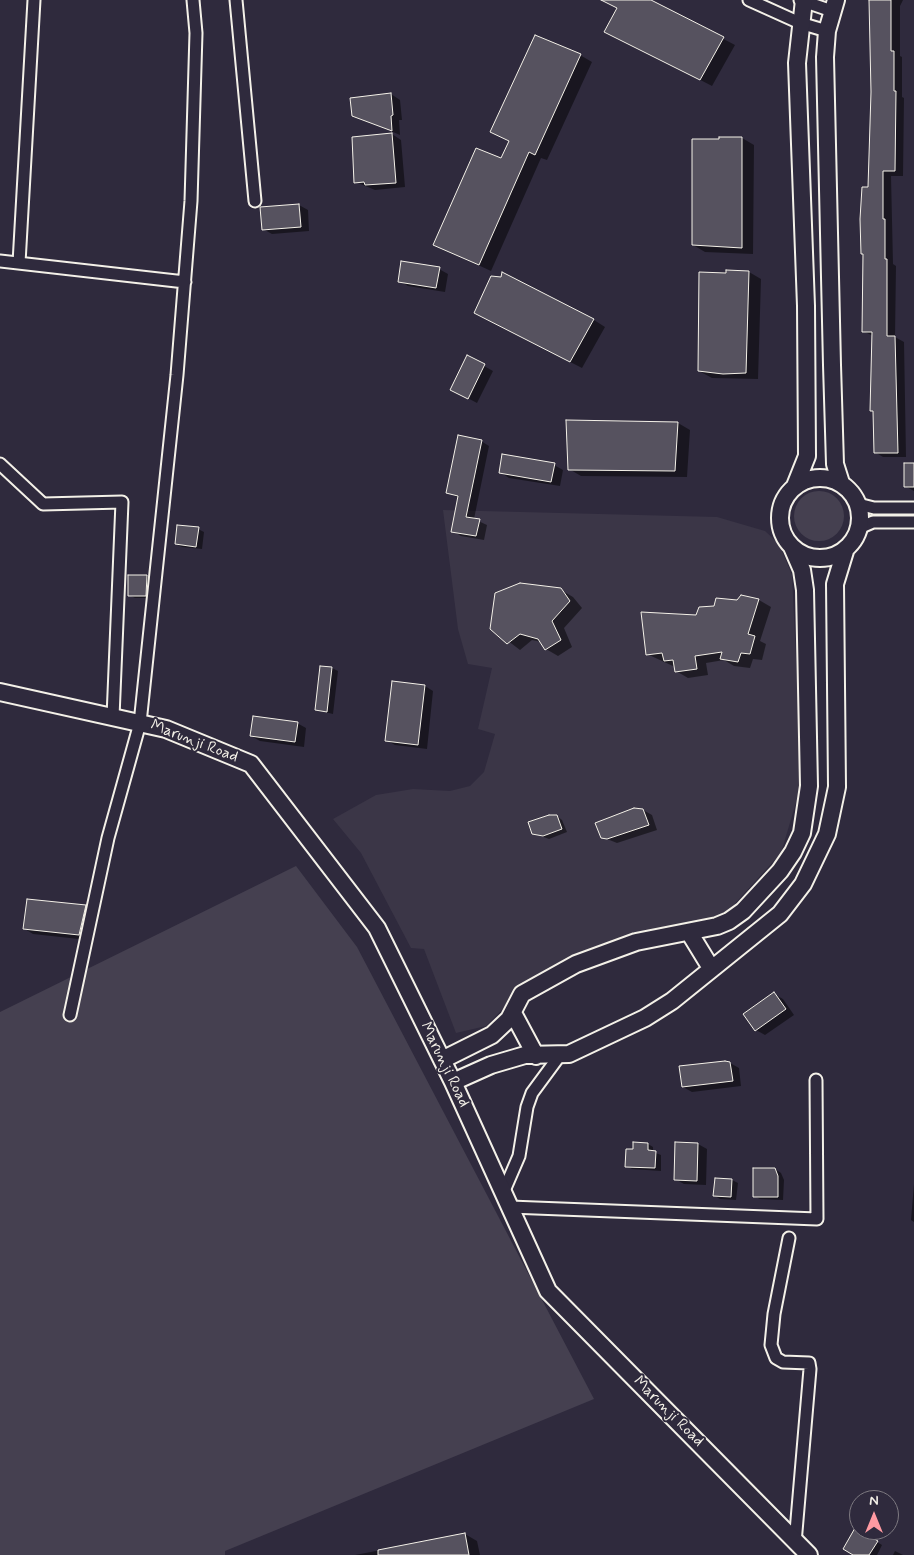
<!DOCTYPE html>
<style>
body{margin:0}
#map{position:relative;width:914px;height:1555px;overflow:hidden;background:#2f2a3d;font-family:Mynerve,sans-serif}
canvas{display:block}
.north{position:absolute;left:849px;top:1490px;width:50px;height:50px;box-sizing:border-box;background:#2f2a3d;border:1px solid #7e7a81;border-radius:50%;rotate:0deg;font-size:14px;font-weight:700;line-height:20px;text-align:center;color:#f4f1e8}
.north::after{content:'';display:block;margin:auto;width:18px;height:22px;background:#ff9aa2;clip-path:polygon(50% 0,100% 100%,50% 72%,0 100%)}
</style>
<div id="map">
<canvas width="914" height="1555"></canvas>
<div class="north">N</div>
</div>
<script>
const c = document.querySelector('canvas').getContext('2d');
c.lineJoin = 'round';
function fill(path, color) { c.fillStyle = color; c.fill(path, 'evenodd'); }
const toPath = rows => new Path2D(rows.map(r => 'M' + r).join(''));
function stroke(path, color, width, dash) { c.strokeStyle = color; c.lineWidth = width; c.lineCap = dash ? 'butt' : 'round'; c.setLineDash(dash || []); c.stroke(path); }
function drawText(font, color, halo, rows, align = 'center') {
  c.font = font + ' Mynerve,sans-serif'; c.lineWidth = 4; c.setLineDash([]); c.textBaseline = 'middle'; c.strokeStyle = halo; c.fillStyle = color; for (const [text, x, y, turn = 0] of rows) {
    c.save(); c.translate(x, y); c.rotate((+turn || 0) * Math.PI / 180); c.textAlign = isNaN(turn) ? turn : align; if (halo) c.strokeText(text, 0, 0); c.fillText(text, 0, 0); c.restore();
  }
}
fill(toPath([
 [443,510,717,517,765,531,779,544,792,575,802,782,781,853,729,910,698,926,660,927,596,946,534,977,486,1026,456,1033,424,949,411,948,361,853,333,819,376,795,413,789,450,791,470,786,484,772,495,734,478,729,492,668,468,664,458,629]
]), '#3b3647');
fill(toPath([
 '794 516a25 25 0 1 1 50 0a25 25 0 1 1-50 0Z',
 [296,866,357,947,594,1399,225,1551,225,1555,0,1555,0,1012]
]), '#454050');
fill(toPath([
 [620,0,649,0,735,45,712,86,606,31],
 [870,0,903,0,900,6,900,56,902,57,902,97,904,98,903,176,891,176,893,264,896,266,895,337,904,342,906,457,883,457,875,452,875,412,871,410,873,336,863,331,872,92],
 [580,55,592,62,547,160,541,158,491,271,435,245],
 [391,94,400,100,402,120,399,120,400,135,353,115],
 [392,134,401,140,405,187,375,190,356,182],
 [742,138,754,145,753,254,705,252,693,245,693,140],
 [299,205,308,210,309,231,272,234,263,229],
 [439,269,448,274,445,292,408,286,400,281],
 [749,272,761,279,758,379,712,378,699,371,700,273],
 [488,320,594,320,605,327,582,368],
 [468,357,493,371,477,403,460,394],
 [678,423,690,430,687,477,581,476,569,469],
 [481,441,489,446,474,519,487,525,484,540,461,536,453,531,459,498,448,493],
 [914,464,914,491,905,486],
 [554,465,563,470,560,486,509,478,500,472],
 [198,529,204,532,202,549,182,547,176,544],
 [147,576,152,579,151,598,135,598,129,595],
 [561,590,573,597,582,608,564,628,572,647,558,656,546,649,542,642,532,640,520,650,491,628],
 [759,600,771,607,760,641,766,644,762,660,753,659,750,668,734,666,724,660,706,663,708,675,688,678,676,671,675,667,647,654,697,616,715,607],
 [332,668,338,671,333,714,316,710],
 [425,686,433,691,427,749,395,745,386,740],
 [297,723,306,728,304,747,260,741,251,736],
 [643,810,652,815,657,830,617,843,602,837],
 [557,816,562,820,567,832,549,839,533,833],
 [86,906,94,911,88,940,33,934,25,929],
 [774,994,783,999,794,1015,765,1035,756,1030],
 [730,1063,739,1068,741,1086,692,1092,683,1087],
 [648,1144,653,1147,653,1152,661,1155,661,1171,632,1169,627,1166,634,1151],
 [698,1144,707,1149,706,1185,684,1184,675,1179],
 [775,1169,781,1173,784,1180,783,1200,760,1199,754,1196],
 [716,1179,732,1180,738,1183,736,1200,720,1199,715,1196],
 [914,1184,914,1222,911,1220],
 [856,1529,882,1545,877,1555,856,1555],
 [465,1534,477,1541,480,1555,355,1555],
 [895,1551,903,1555,893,1555]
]), '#0007');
const building = toPath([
 [601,0,651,0,724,37,700,80,604,32,617,8,601,0],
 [869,0,891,0,891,51,894,51,894,91,896,91,895,171,883,171,883,219,885,219,885,259,887,259,887,336,895,336,898,453,874,453,873,411,870,411,872,332,862,332,863,254,861,254,860,219,862,187,868,187,871,92,869,0],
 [535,35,581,54,535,155,529,152,479,265,433,245,476,148,501,158,509,141,490,132,535,35],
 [391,93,393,115,391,116,392,131,352,116,350,98,391,93],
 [392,133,396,183,365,185,364,182,354,183,352,137,392,133],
 [719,137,742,137,742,248,692,245,692,139,719,139,719,137],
 [299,204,301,227,262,230,260,207,299,204],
 [401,261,440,267,436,288,398,282,401,261],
 [726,270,749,271,746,373,723,374,698,371,699,272,726,273,726,270],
 [502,272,594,319,570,362,474,313,491,276,501,277,502,272],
 [467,355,485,364,468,399,450,390,467,355],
 [566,420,678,422,675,471,568,470,566,420],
 [458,435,482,440,466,517,480,519,476,536,451,532,458,496,446,493,458,435],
 [502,454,555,463,551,482,499,473,502,454],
 [904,463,914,463,914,487,904,487,904,463],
 [177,525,199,527,196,547,175,544,177,525],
 [128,575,147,575,146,596,128,596,128,575],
 [520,583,561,588,570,601,552,621,561,640,545,650,538,639,520,634,507,644,490,629,495,593,520,583],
 [741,595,759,599,748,634,755,636,750,654,741,653,738,662,720,659,722,652,695,656,697,669,675,672,673,660,664,661,662,653,646,655,641,612,696,615,699,607,714,606,716,598,737,600,741,595],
 [320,666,332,667,327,712,315,710,320,666],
 [392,681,425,685,418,745,385,741,392,681],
 [253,716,298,722,295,742,250,736,253,716],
 [634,808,643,809,649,825,607,839,601,838,595,823,634,808],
 [549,815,557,815,562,829,543,836,532,834,528,822,549,815],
 [27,899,86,905,79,935,23,929,27,899],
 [774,992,786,1009,755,1031,743,1014,774,992],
 [725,1061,730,1062,733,1081,682,1087,679,1066,725,1061],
 [633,1142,648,1143,648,1150,656,1151,655,1168,625,1167,626,1149,633,1149,633,1142],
 [675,1142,698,1143,697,1181,674,1180,675,1142],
 [753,1168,775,1168,778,1176,778,1197,753,1197,753,1168],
 [715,1178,732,1179,731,1197,713,1196,715,1178],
 [855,1528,878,1541,869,1555,853,1555,843,1549,855,1528],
 [465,1533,469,1555,378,1555,378,1550,465,1533]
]);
fill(building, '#56525f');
stroke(building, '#f4f1e8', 1);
const street = toPath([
 [236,0,255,201],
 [749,0,800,23,827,31],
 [800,0,832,11],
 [0,261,185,282],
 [19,263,34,0],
 [0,464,43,504,122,502,113,717],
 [858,504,874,508,914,508],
 [859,528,873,522,914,522],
 [70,1015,108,838,140,723,177,375,191,201,196,33,193,0],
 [503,1193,519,1156,527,1107,532,1093,560,1055],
 [510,1207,817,1219,816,1080],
 [789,1238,774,1314,771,1345,776,1358,783,1362,809,1363,810,1369,795,1543]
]);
const secondary = toPath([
 [836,0,827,31,825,57,832,365,835,464,841,483],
 '780 518a40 40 0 1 1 80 0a40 40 0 1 1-80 0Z',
 [795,486,807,456,806,306,797,63,804,0],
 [0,692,166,729,251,764,377,928,453,1082,548,1291,809,1555],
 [689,932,711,968],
 [513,1013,536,1056],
 [442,1060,492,1035,509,1019,522,994,576,964,636,942,717,926,729,921,743,911,780,871,793,852,802,833,809,786,805,590,802,570,792,547],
 [453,1082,491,1065,525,1055,569,1054,645,1018,672,1001,780,914,803,884,827,834,837,787,835,584,846,548]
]);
stroke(street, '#f4f1e8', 15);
stroke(secondary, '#f4f1e8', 20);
stroke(street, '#2f2a3d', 11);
stroke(secondary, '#2f2a3d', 16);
drawText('16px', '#f4f1e8', '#2f2a3d', [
 ["Marunji Road",194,742,21],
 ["Marunji Road",444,1065,64],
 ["Marunji Road",668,1412,45]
]);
</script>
